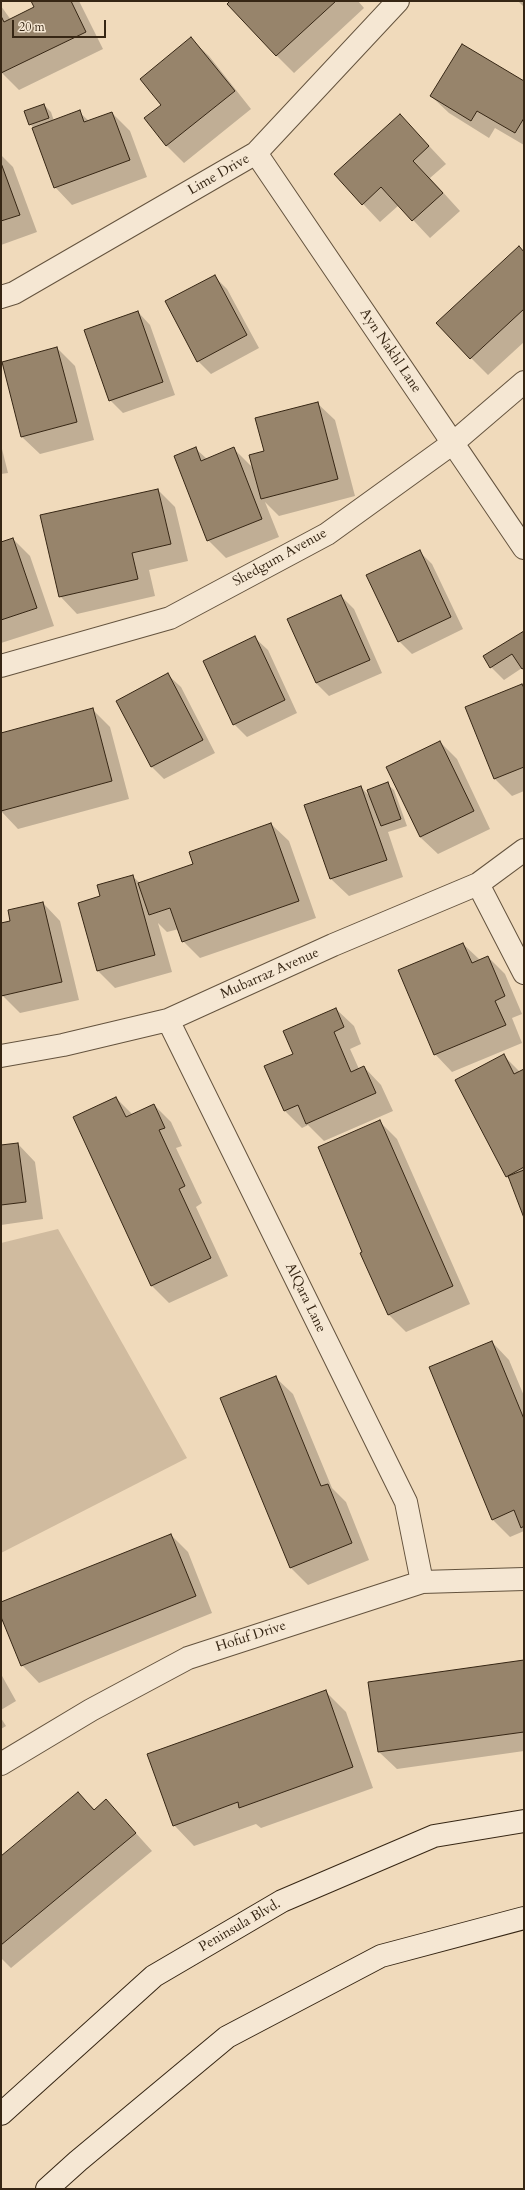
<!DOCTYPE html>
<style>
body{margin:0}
#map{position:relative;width:525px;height:2190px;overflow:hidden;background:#f0dabb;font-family:Cardo,serif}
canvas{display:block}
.frame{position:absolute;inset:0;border:2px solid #362614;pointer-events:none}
.scale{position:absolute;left:12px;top:20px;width:94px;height:18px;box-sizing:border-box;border:2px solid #362614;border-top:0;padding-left:5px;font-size:12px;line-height:14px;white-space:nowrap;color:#362614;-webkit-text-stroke:3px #f5e7d3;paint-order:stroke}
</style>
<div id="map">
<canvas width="525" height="2190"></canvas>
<div class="frame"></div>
<div class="scale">20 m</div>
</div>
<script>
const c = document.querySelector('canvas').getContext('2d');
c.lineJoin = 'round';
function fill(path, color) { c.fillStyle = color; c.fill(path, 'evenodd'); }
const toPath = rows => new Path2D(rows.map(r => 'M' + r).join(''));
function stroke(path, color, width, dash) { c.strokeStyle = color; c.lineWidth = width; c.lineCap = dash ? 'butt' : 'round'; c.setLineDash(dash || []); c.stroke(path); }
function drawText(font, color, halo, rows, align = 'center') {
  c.font = font + ' Cardo,serif'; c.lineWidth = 3; c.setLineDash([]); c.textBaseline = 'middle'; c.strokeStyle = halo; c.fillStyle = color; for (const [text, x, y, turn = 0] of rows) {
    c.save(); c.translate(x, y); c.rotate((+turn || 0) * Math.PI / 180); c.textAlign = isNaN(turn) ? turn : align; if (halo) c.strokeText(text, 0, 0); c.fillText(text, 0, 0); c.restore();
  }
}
fill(toPath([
 [58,1229,187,1458,1,1553,1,1243]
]), '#d0bb9f');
fill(toPath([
 [32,1,79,1,103,49,19,90,1,72,1,6,11,20,36,8],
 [232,1,358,1,364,8,294,73,276,55],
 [518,1,524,1,524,7],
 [191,39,209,56,251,109,184,163,167,146,145,118,162,105],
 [524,82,524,145,495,128,489,138,449,113,431,96],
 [44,105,51,112,54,121,79,112,89,121,112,113,130,131,147,177,72,205,55,187,34,128,30,124],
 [400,115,446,164,430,178,460,211,430,238,399,205,380,222,335,174],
 [1,155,13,167,37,232,1,245],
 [524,253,524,342,488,375,471,358],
 [214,276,227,289,259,348,211,374,198,361],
 [138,312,150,325,175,395,123,413,110,400],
 [57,348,75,366,94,440,40,454,22,437],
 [317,403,335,420,355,496,279,516,265,502,279,537,226,558,208,540,196,449,207,459,234,449,254,469],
 [1,445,8,473,1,474],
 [158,490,175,507,188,561,149,570,155,596,77,614,60,596],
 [13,539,30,556,54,626,1,643,1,543],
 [419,551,432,564,463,629,412,654,399,641],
 [341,596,354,609,382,673,329,696,316,683],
 [524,632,524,670,522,668,504,680,491,667],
 [255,638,268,650,297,713,247,737,234,724],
 [168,675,181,687,215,753,164,779,151,766],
 [522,685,524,687,524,791,512,796,495,779,466,707],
 [92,709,110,727,129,799,18,829,1,811,1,734],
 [440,742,457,759,490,829,438,854,420,837],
 [387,784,394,790,407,826,388,832,403,877,349,896,331,879,306,806,361,787,371,798],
 [271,824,289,841,316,918,200,958,183,941,179,929,167,932,158,923,172,972,115,988,98,971,79,904,101,897,132,876,140,883,194,864],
 [43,903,60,921,79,1000,20,1013,2,995,1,989,1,924,12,921],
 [463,944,480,960,488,957,505,974,522,1014,512,1018,522,1043,452,1072,435,1054],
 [336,1009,354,1026,361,1044,350,1049,359,1069,364,1067,381,1085,393,1111,324,1141,308,1125,302,1128,284,1110],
 [504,1056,520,1072,524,1070,524,1215,511,1181,506,1176],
 [116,1098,133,1115,154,1105,171,1122,182,1146,176,1148,202,1203,196,1207,228,1276,169,1303,151,1285],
 [379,1121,397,1139,470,1304,406,1332,388,1314,364,1253],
 [18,1144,35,1162,43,1219,1,1225,1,1146],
 [492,1342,509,1360,524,1396,524,1531,510,1537,492,1519],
 [275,1377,293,1394,332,1488,346,1502,369,1560,308,1585,291,1568],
 [171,1535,188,1552,212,1613,39,1683,22,1665,1,1614,1,1603],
 [524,1661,524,1751,397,1769,379,1752,369,1683],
 [1,1674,16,1701,1,1710],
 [325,1691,346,1712,373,1788,261,1828,256,1824,194,1846,174,1825],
 [1,1718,6,1726,1,1729],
 [78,1793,95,1810,106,1800,152,1851,11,1968,1,1958,1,1857]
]), '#0003');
const building = toPath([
 [31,1,71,1,86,32,1,73,1,16,4,22,34,7,31,1],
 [230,1,336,1,276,56,227,4,230,1],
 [191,37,235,91,166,146,144,118,161,105,140,79,191,37],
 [462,44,524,81,524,118,515,133,477,111,471,121,430,96,462,44],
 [44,104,49,118,29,125,24,111,44,104],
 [80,110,84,122,112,112,130,160,54,188,32,128,80,110],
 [400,114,429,146,413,161,443,193,412,221,381,187,362,205,334,174,400,114],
 [1,163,20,215,1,221,1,163],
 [519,246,524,252,524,309,470,359,436,323,519,246],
 [215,275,247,335,197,362,165,301,215,275],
 [138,311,163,382,109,401,84,330,138,311],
 [57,347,77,422,21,437,2,362,57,347],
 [318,402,338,479,261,499,249,455,264,451,255,418,318,402],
 [196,447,201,461,234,447,262,519,207,541,174,456,196,447],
 [158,489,171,544,132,553,138,579,59,597,40,515,158,489],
 [13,538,37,608,1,620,1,542,13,538],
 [420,550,451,617,398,642,366,575,420,550],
 [341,595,370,660,316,683,287,619,341,595],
 [524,631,524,668,522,669,512,654,490,668,483,656,524,631],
 [255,636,285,700,233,725,203,661,255,636],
 [168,673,203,740,151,767,116,701,168,673],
 [522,684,524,688,524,767,494,779,465,707,522,684],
 [93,708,112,781,1,811,1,733,93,708],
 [440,741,474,811,420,837,386,767,440,741],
 [388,782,401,819,381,826,367,790,388,782],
 [361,786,387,860,330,879,304,805,361,786],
 [271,823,299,901,182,942,170,908,149,915,138,883,193,864,189,852,271,823],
 [133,875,155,955,97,971,78,903,100,896,97,885,133,875],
 [43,902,62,982,1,996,1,923,10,921,8,910,43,902],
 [463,943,472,963,488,956,505,996,495,1001,506,1025,434,1055,398,970,463,943],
 [336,1008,344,1027,334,1032,351,1072,364,1066,376,1093,306,1124,298,1105,284,1111,264,1066,293,1054,283,1031,336,1008],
 [504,1054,514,1074,524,1069,524,1167,506,1177,455,1080,504,1054],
 [116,1097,126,1117,154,1104,165,1128,159,1130,185,1186,179,1189,211,1258,151,1286,73,1117,116,1097],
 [380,1120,453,1286,388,1315,360,1253,362,1252,318,1147,380,1120],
 [18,1143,26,1202,1,1205,1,1145,18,1143],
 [524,1170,524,1218,508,1176,524,1170],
 [492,1341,524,1419,524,1526,521,1528,514,1510,492,1520,429,1367,492,1341],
 [276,1376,321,1486,328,1484,352,1543,290,1568,220,1398,276,1376],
 [171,1534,196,1596,21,1666,1,1617,1,1602,171,1534],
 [524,1660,524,1732,378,1752,368,1682,524,1660],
 [326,1690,353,1767,239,1808,238,1802,173,1826,147,1754,326,1690],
 [78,1792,94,1810,106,1799,136,1833,1,1945,1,1856,78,1792]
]);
fill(building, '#97846b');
stroke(building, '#362614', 1);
const minor = toPath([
 [256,153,524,548],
 [1,297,14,293,256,153,398,1],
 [1,666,170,618,327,534,453,443,524,382],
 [478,884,524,973],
 [168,1020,406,1502,422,1582],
 [1,1056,63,1045,168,1020,333,945,478,884,524,850],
 [1,1764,91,1710,188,1658,422,1582,524,1579]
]);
const secondary = toPath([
 [1,2114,154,1976,282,1901,434,1836,524,1821],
 [47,2189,78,2161,227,2037,381,1956,524,1918]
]);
stroke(minor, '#64533e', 24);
stroke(secondary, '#362614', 24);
stroke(minor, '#f5e7d3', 22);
stroke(secondary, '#f5e7d3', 22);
drawText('14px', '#362614', '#f5e7d3', [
 ["Lime Drive",219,175,-30],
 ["Ayn Nakhl Lane",390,351,56],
 ["Shedgum Avenue",280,558,-29],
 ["Mubarraz Avenue",270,974,-24],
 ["AlQara Lane",305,1298,64],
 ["Hofuf Drive",251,1637,-18],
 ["Peninsula Blvd.",240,1926,-30]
]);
</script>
